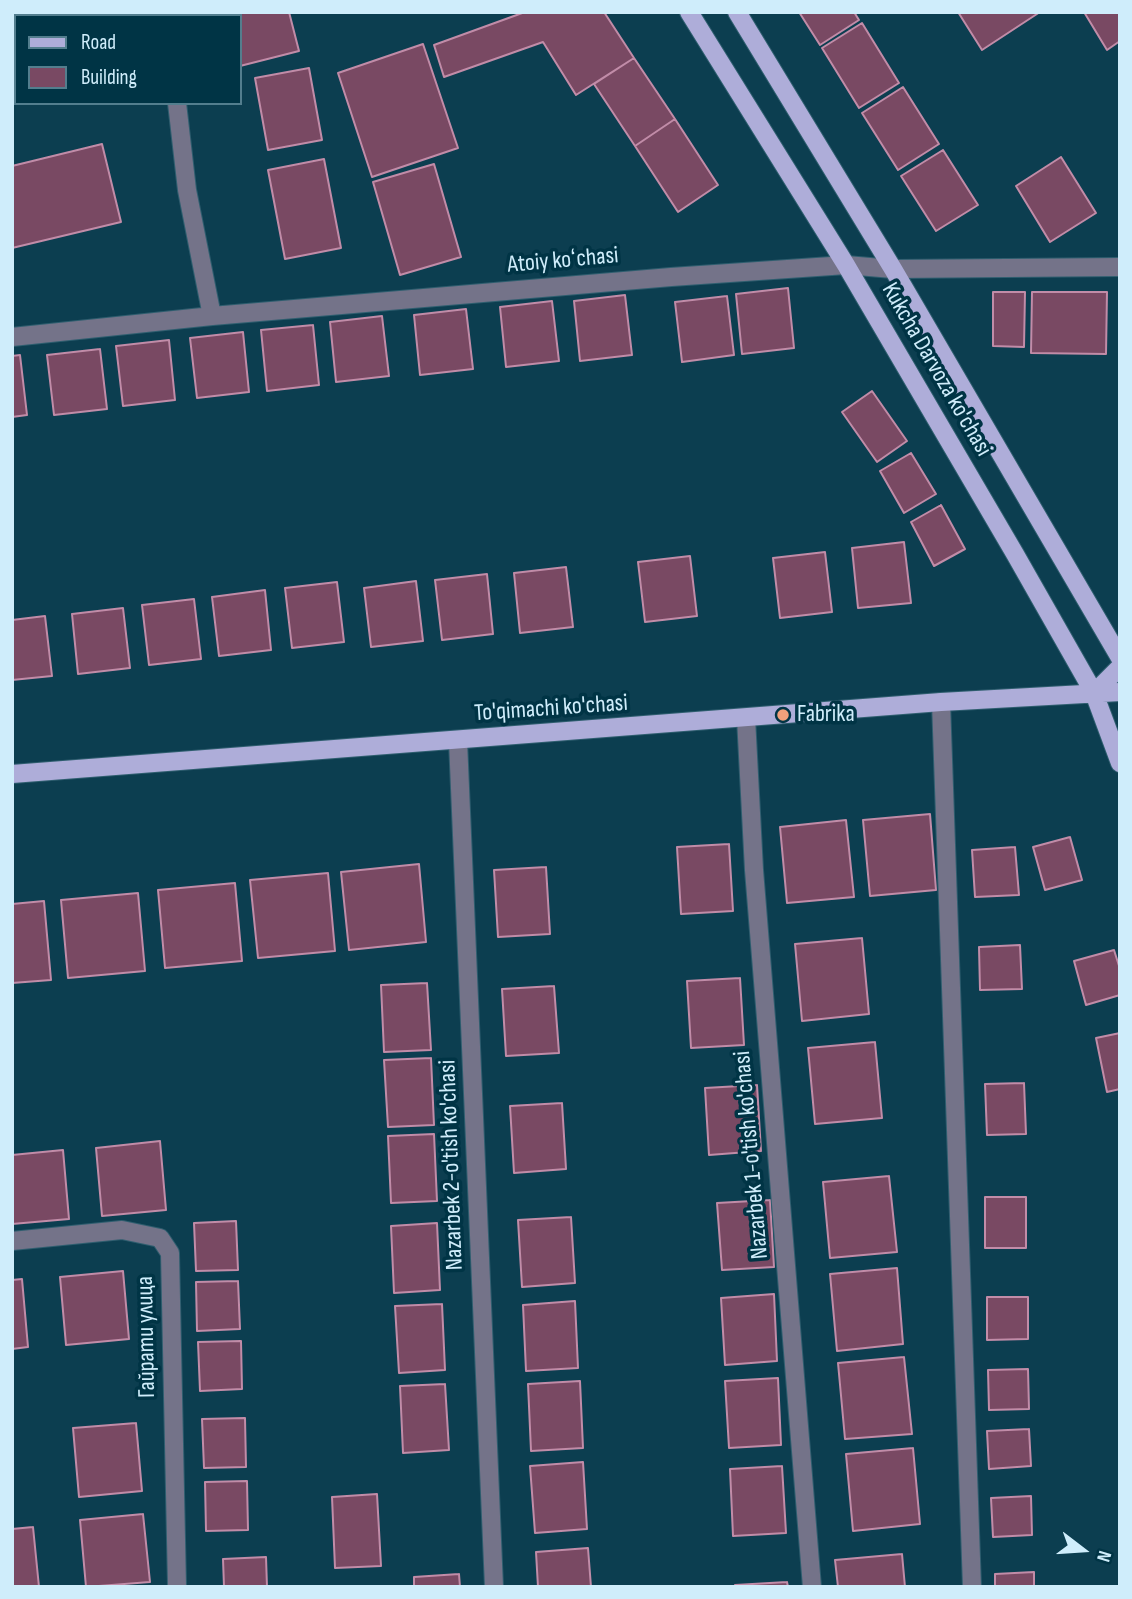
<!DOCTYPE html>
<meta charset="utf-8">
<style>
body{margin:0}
#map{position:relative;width:1132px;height:1599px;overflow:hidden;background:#0c3e50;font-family:"Sofia Sans Condensed",sans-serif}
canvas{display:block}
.frame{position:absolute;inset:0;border:14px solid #cfedfb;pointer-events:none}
.legend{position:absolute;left:14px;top:14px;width:228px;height:91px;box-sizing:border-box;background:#003445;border:2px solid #537e8e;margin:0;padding:9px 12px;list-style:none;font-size:21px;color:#cfedfb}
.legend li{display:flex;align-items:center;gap:14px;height:35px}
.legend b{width:35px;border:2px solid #537e8e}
.north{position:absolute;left:1048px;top:1515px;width:70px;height:70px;-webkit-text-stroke:5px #003445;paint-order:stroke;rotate:107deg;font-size:19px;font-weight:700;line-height:28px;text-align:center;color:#cfedfb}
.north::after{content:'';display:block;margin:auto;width:24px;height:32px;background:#cfedfb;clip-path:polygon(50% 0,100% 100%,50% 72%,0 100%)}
</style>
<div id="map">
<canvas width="1132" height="1599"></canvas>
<div class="frame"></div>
<ul class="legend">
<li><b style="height:9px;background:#aeadd9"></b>Road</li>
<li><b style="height:19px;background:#794963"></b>Building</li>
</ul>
<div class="north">N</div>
</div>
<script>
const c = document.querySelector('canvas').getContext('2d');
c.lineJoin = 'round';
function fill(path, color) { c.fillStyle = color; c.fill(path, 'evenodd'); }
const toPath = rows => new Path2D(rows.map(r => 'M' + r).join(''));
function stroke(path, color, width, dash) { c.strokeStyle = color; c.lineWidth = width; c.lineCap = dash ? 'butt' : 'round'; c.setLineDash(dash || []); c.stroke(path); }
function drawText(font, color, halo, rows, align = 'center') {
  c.font = font + ' "Sofia Sans Condensed",sans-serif'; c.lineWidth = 7; c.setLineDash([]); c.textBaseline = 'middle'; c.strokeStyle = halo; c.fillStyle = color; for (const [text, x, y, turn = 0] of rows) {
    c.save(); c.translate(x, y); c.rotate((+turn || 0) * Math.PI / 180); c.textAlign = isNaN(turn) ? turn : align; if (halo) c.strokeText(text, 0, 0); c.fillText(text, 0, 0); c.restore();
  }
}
const building = toPath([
 [22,12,93,12,94,16,23,16,22,12],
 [174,12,289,12,299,51,240,66,240,16,175,16,174,12],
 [525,12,604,12,634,58,576,95,543,42,444,77,434,45,525,12],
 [799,12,854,12,859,20,820,45,799,12],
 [958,12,1040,12,982,50,958,12],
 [1084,12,1120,12,1120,41,1107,50,1084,12],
 [862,23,899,83,859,108,822,48,862,23],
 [423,44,458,148,372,177,338,73,423,44],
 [634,58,675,119,635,146,594,84,634,58],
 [309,68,322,140,268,150,255,78,309,68],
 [903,87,939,144,898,170,862,113,903,87],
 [675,119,718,185,678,212,635,146,675,119],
 [102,144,121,222,12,248,12,166,102,144],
 [943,150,978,205,936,231,901,176,943,150],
 [1061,157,1096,213,1050,242,1016,186,1061,157],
 [324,159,341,248,285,259,268,170,324,159],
 [434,164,461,257,400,275,373,182,434,164],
 [788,288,794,348,742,354,736,294,788,288],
 [993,292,1025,292,1024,347,993,346,993,292],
 [1032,292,1107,292,1106,354,1031,353,1032,292],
 [625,295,632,355,580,361,574,301,625,295],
 [727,296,734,355,682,362,675,302,727,296],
 [552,301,559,361,506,367,500,307,552,301],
 [466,309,473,369,420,375,414,315,466,309],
 [382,316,389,376,336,382,330,322,382,316],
 [313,325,319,385,267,391,261,330,313,325],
 [243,332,249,392,197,398,190,338,243,332],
 [169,340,175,400,123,406,116,346,169,340],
 [100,349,107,409,54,415,47,355,100,349],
 [20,355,27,415,12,417,12,356,20,355],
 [872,391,907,441,877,462,842,412,872,391],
 [911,453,936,494,904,513,880,471,911,453],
 [941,505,965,549,934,566,911,522,941,505],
 [904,542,911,603,858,608,852,548,904,542],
 [825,552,832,612,780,618,773,558,825,552],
 [690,556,697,616,645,622,638,562,690,556],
 [566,567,573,627,520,633,514,573,566,567],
 [487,574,493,634,442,640,435,580,487,574],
 [416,581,423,641,371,647,364,588,416,581],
 [337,582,344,642,292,648,285,588,337,582],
 [265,590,271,650,219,656,212,597,265,590],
 [194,599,201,659,149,665,142,605,194,599],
 [123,608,130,668,78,674,72,614,123,608],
 [45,616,52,676,12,680,12,620,45,616],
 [930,814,936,890,870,896,863,820,930,814],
 [846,820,854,897,787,903,780,827,846,820],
 [1070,837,1082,880,1045,890,1033,847,1070,837],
 [729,844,733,911,681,914,677,847,729,844],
 [1015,847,1019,895,975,897,972,850,1015,847],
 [419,864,426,942,349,950,341,872,419,864],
 [546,867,550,934,498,937,494,870,546,867],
 [328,873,335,951,258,958,250,880,328,873],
 [235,883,242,961,165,968,158,890,235,883],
 [138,893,145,971,68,978,61,900,138,893],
 [44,901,51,980,12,983,12,904,44,901],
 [862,938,869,1014,802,1021,795,944,862,938],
 [1020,945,1022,989,980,990,979,947,1020,945],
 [1114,950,1120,969,1120,995,1086,1005,1074,961,1114,950],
 [740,978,744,1045,691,1048,687,981,740,978],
 [427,983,431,1050,384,1052,381,985,427,983],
 [554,986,559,1053,506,1056,502,989,554,986],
 [1120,1033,1120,1089,1107,1092,1096,1038,1120,1033],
 [875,1042,882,1118,815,1124,808,1048,875,1042],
 [431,1058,434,1125,388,1127,384,1060,431,1058],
 [1024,1083,1026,1134,987,1135,985,1084,1024,1083],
 [757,1085,761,1151,709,1155,705,1088,757,1085],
 [562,1103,566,1169,514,1173,510,1106,562,1103],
 [434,1134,437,1201,391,1203,388,1136,434,1134],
 [160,1141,166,1210,102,1216,96,1148,160,1141],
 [63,1150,69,1219,12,1224,12,1155,63,1150],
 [889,1176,897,1252,830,1258,823,1182,889,1176],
 [985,1197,1026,1197,1026,1248,985,1248,985,1197],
 [770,1200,774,1267,722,1270,717,1203,770,1200],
 [571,1217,575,1283,522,1287,518,1220,571,1217],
 [236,1221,238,1270,196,1271,194,1223,236,1221],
 [437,1223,440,1290,394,1293,391,1226,437,1223],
 [897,1268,903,1344,837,1351,830,1274,897,1268],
 [123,1271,129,1339,66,1345,60,1277,123,1271],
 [22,1279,28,1347,12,1349,12,1280,22,1279],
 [238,1281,240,1329,197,1331,196,1282,238,1281],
 [774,1294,777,1361,725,1365,721,1298,774,1294],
 [987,1297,1028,1297,1028,1339,987,1340,987,1297],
 [575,1301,578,1368,526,1371,523,1305,575,1301],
 [442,1304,445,1370,399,1373,395,1306,442,1304],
 [241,1341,242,1389,200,1391,198,1342,241,1341],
 [904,1357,912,1434,845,1439,838,1363,904,1357],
 [1028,1369,1029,1409,989,1410,988,1370,1028,1369],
 [778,1378,781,1445,729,1448,725,1381,778,1378],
 [580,1381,583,1448,531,1451,528,1384,580,1381],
 [445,1384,449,1450,403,1453,400,1386,445,1384],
 [245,1418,246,1467,204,1468,202,1419,245,1418],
 [136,1423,142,1491,79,1497,73,1428,136,1423],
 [1029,1429,1031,1466,989,1469,987,1431,1029,1429],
 [913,1448,920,1524,853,1531,846,1454,913,1448],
 [583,1462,587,1529,535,1533,530,1466,583,1462],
 [782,1466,786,1533,733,1536,730,1469,782,1466],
 [247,1481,248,1530,206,1531,205,1482,247,1481],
 [377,1494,381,1566,335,1568,332,1497,377,1494],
 [1031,1496,1032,1535,993,1537,991,1498,1031,1496],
 [143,1514,150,1582,86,1587,80,1520,143,1514],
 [33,1527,39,1587,12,1587,12,1529,33,1527],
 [588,1548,591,1587,538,1587,536,1552,588,1548],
 [902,1554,905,1587,838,1587,835,1560,902,1554],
 [266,1557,267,1587,224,1587,223,1559,266,1557],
 [1034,1572,1034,1587,995,1587,995,1574,1034,1572],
 [459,1574,460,1587,414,1587,414,1577,459,1574],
 [787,1582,788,1587,735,1587,735,1585,787,1582]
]);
fill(building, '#794963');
stroke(building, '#c18ca8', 2);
const minor = toPath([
 [163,12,164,16],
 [12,78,13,82],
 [177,103,187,190,212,316],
 [12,337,212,316,671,277,846,265,893,269,1120,267],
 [941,702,972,1587],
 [746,718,754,870,812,1587],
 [458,741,494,1587],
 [12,1241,122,1230,160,1238,170,1253,177,1587]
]);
const major = toPath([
 [689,12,846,265,1015,554,1094,693,1120,763],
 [737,12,893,269,1120,658],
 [1094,693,1120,667],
 [12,774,941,702,1120,692]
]);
stroke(minor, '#2f5e6f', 20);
stroke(major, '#2f5e6f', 20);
stroke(minor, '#747389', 18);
stroke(major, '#aeadd9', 18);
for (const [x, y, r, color] of [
 [783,715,7,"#f1a17b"]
]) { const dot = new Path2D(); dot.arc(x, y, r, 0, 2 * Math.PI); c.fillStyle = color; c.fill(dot); stroke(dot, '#003445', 2.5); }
drawText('24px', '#cfedfb', '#003445', [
 ["Atoiy koʻchasi",563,261,-5],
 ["Kukcha Darvoza ko'chasi",936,370,60],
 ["To'qimachi ko'chasi",551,709,-4],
 ["Nazarbek 1-o'tish ko'chasi",752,1155,-95],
 ["Nazarbek 2-o'tish ko'chasi",452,1165,-92],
 ["Гайрати улица",147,1337,-91]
]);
drawText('24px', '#cfedfb', '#003445', [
 ["Fabrika",797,715]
], 'left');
</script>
